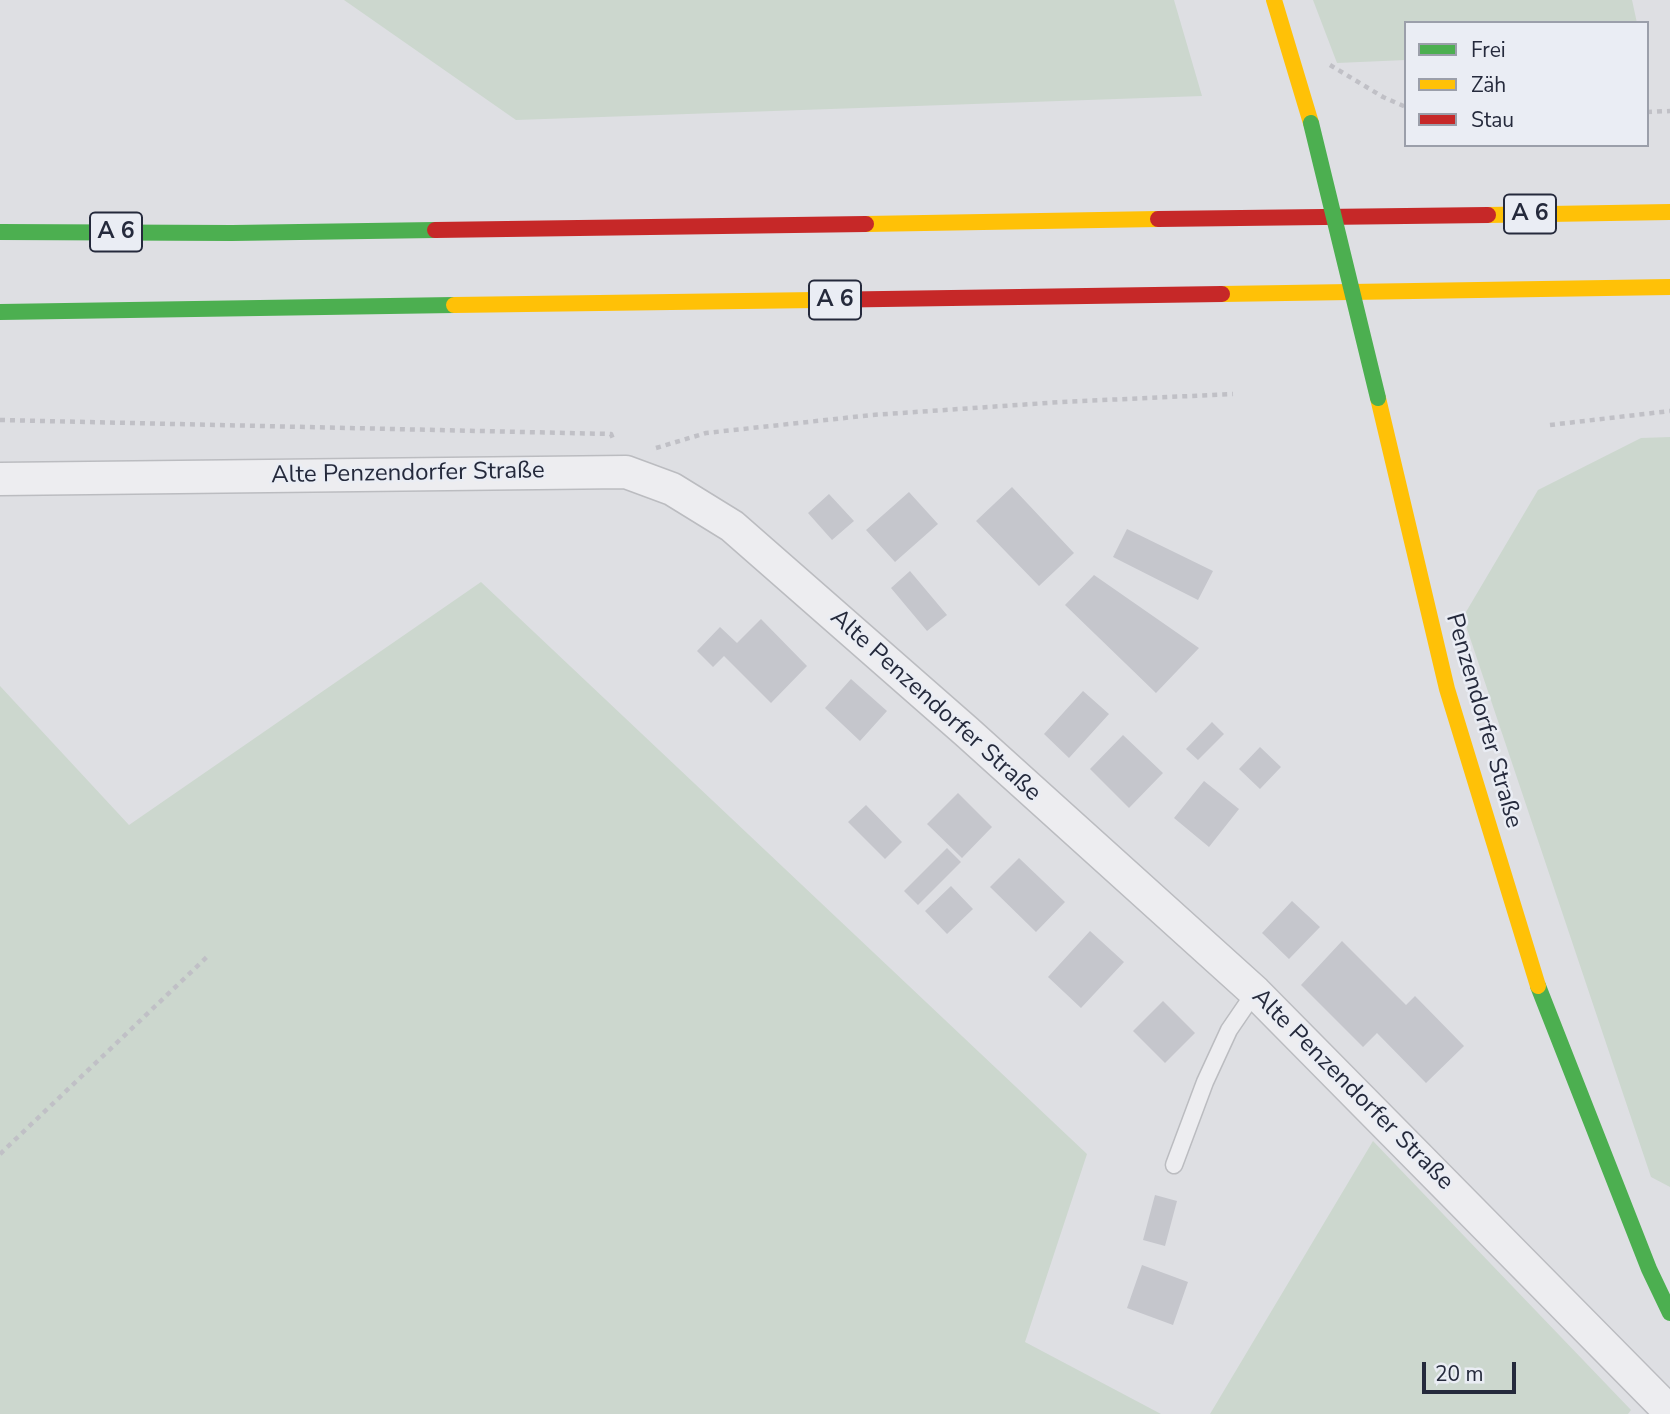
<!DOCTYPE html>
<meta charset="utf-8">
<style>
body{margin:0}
#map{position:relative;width:1670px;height:1414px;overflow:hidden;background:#dedfe3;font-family:"Nunito Sans",sans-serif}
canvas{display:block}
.legend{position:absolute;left:1404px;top:21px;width:245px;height:126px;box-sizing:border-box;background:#eaedf4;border:2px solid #9b9faa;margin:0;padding:9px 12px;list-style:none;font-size:21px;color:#252a3c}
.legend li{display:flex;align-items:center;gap:14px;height:35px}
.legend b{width:35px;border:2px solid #9b9faa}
.scale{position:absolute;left:1422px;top:1362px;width:94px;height:32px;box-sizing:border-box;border:4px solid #252a3c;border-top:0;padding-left:9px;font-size:21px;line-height:24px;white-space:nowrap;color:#252a3c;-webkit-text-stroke:5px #eaedf4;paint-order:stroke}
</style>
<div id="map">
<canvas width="1670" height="1414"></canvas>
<ul class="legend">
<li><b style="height:9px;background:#4caf50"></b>Frei</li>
<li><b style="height:9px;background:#ffc107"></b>Zäh</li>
<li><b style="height:9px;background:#c62828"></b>Stau</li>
</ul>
<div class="scale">20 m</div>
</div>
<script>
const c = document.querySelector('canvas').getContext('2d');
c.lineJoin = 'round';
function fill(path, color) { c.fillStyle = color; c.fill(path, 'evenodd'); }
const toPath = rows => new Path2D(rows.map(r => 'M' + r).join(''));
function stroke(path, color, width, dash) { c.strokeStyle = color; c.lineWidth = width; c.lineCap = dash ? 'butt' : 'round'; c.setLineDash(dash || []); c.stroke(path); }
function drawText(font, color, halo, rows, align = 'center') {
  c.font = font + ' "Nunito Sans",sans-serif'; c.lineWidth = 5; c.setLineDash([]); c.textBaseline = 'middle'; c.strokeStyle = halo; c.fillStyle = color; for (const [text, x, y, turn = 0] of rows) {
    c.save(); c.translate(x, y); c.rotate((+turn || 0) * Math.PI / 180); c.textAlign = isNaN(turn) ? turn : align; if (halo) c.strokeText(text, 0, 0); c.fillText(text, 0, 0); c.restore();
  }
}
fill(toPath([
 [344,0,1174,0,1202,96,516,120],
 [1313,0,1632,0,1637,23,1406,23,1406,60,1337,63],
 [1670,437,1670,1187,1651,1177,1463,617,1538,490,1641,438],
 [481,582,1087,1154,1025,1342,1161,1414,0,1414,0,686,129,825],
 [1373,1141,1631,1410,1628,1414,1210,1414]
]), '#ccd7ce');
fill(toPath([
 [1012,487,1074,553,1039,586,976,521],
 [909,492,938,524,895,562,866,530],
 [829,494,854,521,832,540,808,513],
 [1127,529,1213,571,1198,600,1113,557],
 [910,571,947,615,927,631,891,588],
 [1094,575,1199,648,1156,693,1065,605],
 [761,619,807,666,771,703,724,656,713,667,697,651,720,627,737,643],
 [851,679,887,711,860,741,825,708],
 [1083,691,1109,714,1069,758,1044,734],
 [1212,722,1224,734,1198,760,1186,749],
 [1123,735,1163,773,1129,808,1090,769],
 [1260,747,1281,767,1260,789,1239,769],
 [1204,781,1239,809,1209,847,1174,818],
 [958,793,992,827,962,858,927,824],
 [866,805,902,842,885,859,848,822],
 [947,848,961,862,918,905,904,891],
 [1019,858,1065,902,1036,932,990,887],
 [951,886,973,909,947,934,925,911],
 [1292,901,1320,927,1289,959,1262,933],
 [1090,931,1124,962,1081,1008,1048,977],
 [1342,941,1406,1005,1415,996,1464,1046,1426,1083,1377,1033,1363,1047,1301,985],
 [1163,1001,1195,1033,1165,1063,1133,1031],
 [1155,1195,1177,1201,1165,1246,1143,1240],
 [1142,1265,1188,1282,1173,1325,1127,1308]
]), '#c5c6cc');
const lane = toPath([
 [1174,1165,1205,1082,1229,1030,1255,992]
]);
const street = toPath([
 [0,479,626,472,672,489,732,526,967,732,1255,992,1661,1403,1670,1407]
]);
stroke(lane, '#bbbcc0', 19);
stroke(street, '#bbbcc0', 35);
stroke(toPath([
 [1330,65,1383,97,1406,107],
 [1647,112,1670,111],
 [0,420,611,434,614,441],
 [1550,425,1670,411],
 [656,448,706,433,872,415,1061,402,1233,394],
 [0,1154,209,955]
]), '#c0c0c6', 4.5, [5, 5]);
stroke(lane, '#ededf0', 16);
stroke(street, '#ededf0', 32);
stroke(toPath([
 [0,232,232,233,435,230],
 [0,312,454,305],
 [1538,986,1649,1269,1670,1313]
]), '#4caf50', 16);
stroke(toPath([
 [1274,0,1311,123],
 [1488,215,1670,212],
 [866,224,1158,219],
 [1222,294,1670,287],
 [454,305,816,300],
 [1378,398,1447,689,1538,986]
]), '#ffc107', 16);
stroke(toPath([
 [1158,219,1488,215],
 [435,230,866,224],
 [816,300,1222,294]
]), '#c62828', 16);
stroke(toPath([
 [1311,123,1378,398]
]), '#4caf50', 16);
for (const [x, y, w] of [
 [1530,214,52],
 [116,232,52],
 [835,300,52]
]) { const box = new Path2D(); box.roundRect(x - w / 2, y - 19.5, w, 39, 5); c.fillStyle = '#eaedf4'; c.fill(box); stroke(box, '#252a3c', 2); }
drawText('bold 23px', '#252a3c', null, [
 ["A 6",1530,214],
 ["A 6",116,232],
 ["A 6",835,300]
]);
drawText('24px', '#252a3c', '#eaedf4', [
 ["Alte Penzendorfer Straße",408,474,-1],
 ["Alte Penzendorfer Straße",935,706,42],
 ["Penzendorfer Straße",1483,721,74],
 ["Alte Penzendorfer Straße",1352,1090,45]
]);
</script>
